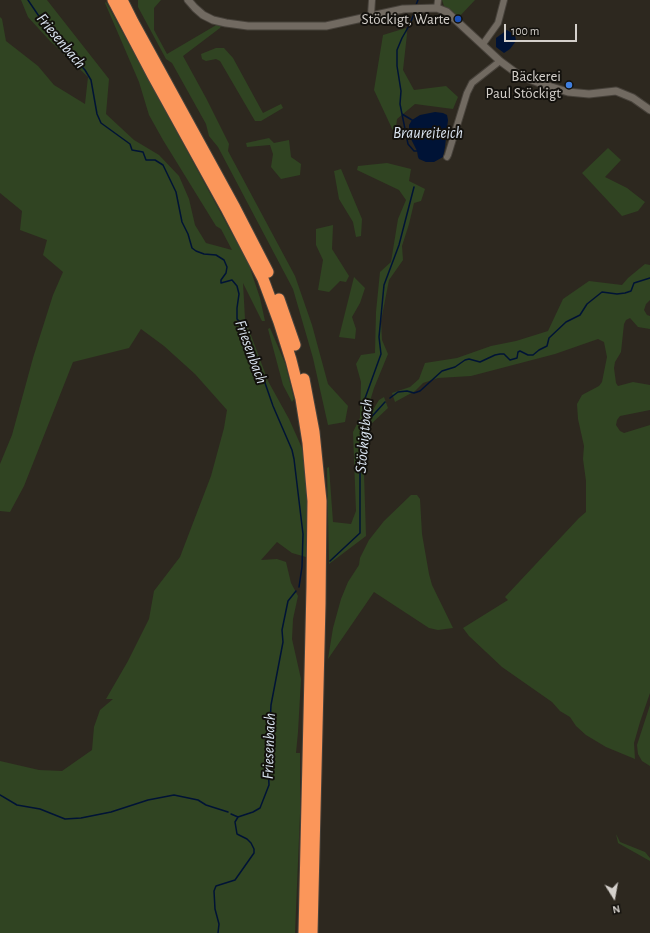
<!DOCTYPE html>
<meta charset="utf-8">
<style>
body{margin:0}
#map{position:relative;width:650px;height:933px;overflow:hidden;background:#2d281f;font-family:"Alegreya Sans",sans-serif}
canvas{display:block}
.north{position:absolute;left:594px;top:877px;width:40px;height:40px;-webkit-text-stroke:3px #13110d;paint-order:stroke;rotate:169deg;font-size:11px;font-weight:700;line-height:16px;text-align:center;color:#d4d0cb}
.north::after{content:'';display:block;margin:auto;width:14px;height:18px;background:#d4d0cb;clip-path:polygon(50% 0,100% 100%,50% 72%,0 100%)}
.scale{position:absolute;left:504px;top:24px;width:73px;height:18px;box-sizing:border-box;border:2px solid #d4d0cb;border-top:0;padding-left:5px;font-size:12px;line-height:14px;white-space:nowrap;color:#d4d0cb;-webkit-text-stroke:3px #13110d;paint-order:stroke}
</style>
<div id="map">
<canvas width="650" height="933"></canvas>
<div class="north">N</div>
<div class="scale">100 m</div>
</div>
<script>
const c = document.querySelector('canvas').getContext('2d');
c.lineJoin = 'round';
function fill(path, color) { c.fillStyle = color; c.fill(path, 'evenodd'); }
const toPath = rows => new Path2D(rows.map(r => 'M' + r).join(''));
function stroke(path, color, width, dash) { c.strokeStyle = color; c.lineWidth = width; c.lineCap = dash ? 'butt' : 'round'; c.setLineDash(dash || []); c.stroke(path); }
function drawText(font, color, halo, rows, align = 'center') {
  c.font = font + ' "Alegreya Sans",sans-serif'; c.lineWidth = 4; c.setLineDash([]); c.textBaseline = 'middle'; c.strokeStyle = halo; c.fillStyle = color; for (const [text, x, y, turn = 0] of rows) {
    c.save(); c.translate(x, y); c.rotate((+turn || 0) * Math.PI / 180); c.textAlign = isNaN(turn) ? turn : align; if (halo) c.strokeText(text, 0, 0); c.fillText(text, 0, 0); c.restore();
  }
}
fill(toPath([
 [21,0,47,0,109,79,106,114,134,140,159,155,179,176,189,199,195,225,206,243,232,250,221,229,216,226,163,140,149,115,139,82,105,3,106,2,249,265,260,298,265,321,262,321,243,283,245,319,268,381,289,419,302,448,308,483,306,557,292,553,277,542,261,560,277,559,286,562,291,583,298,596,293,619,292,639,301,679,298,732,296,753,300,753,300,814,295,933,0,933,0,761,39,770,62,771,92,750,94,727,100,710,113,699,106,699,128,661,149,619,154,591,180,557,211,476,224,428,227,410,195,374,164,346,141,329,129,348,73,362,24,486,10,512,0,511,0,464,12,435,33,358,53,295,63,272,43,255,47,240,20,230,22,211,0,193,0,17,2,19,6,41,38,66,54,85,85,104,88,77,50,41,28,17],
 [138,0,161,0,154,8,154,30,167,54,218,24,221,26,220,28,183,56,206,98,229,144,228,151,295,276,312,325,328,384,348,406,345,422,328,425,313,358,293,289,218,147,209,136,206,124,172,63,166,59,138,7],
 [442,0,475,0,458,18,444,6],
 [406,28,407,34,403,70,414,90,446,86,458,97,453,109,415,104,397,119,395,135,374,90,383,35],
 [216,48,224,48,233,58,263,113,281,104,283,108,261,121,255,121,220,61,216,59,206,61,202,59,201,54],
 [269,138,274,143,289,140,291,157,301,164,300,175,281,179,271,167,273,154,270,145,247,147,246,143],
 [608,148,621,160,605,177,627,188,645,202,638,211,622,216,582,173],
 [387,163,411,169,409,181,425,189,421,201,414,203,409,224,402,246,403,260,389,280,381,321,382,340,388,354,374,388,366,414,368,418,379,400,384,397,388,408,369,426,363,442,366,536,329,564,327,468,329,467,333,522,351,524,356,511,353,432,360,418,361,382,356,364,361,355,375,353,376,312,380,272,391,262,398,219,406,200,399,190,357,170,358,166],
 [341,169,362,219,361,236,356,237,353,222,339,199,334,171],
 [333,225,332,249,349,276,346,282,340,281,329,292,318,290,323,260,316,245,316,229],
 [645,264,650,265,650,300,646,304,644,310,647,315,650,316,650,329,638,327,630,318,626,320,624,324,621,352,615,362,614,368,616,383,618,386,633,382,650,385,650,410,620,416,617,420,616,425,620,431,624,433,650,425,650,693,640,722,634,743,635,759,606,747,586,735,576,726,570,717,560,711,552,702,502,667,469,636,463,628,508,600,505,597,579,518,586,512,586,481,583,459,584,446,578,419,577,404,582,395,599,386,602,382,607,357,604,342,598,339,555,354,471,376,438,378,423,383,415,391,395,402,392,393,410,387,419,379,425,363,457,358,491,346,516,341,548,331,563,299,589,281,622,285,628,278],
 [354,277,365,288,360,303,352,317,356,329,355,339,339,337],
 [270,328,285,363,294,399,292,402,283,385,268,329],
 [411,495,417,495,420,499,422,534,429,574,432,585,453,628,438,630,429,628,374,592,328,659,333,628,341,599,348,582,359,565,360,558,369,540,384,521],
 [650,705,650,766,642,761,638,754,637,745],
 [616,834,620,842,645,852,650,858,650,861,618,843]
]), '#304422');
fill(toPath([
 [507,30,515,35,516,41,510,49,504,53,496,47,496,38],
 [435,112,443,113,447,115,448,120,445,147,443,157,434,162,426,162,419,159,418,157,417,151,409,135,409,125,412,120,420,115]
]), '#001336');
stroke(toPath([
 [28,0,51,34,85,70,91,80,97,114,101,123,130,144,132,150,143,152,146,160,155,160,163,165,176,192,182,222,188,234,192,248,196,251,204,254,216,255,224,260,227,267,226,273,221,280,221,283,232,280,237,286,239,294,237,308,237,319,242,324,248,348,256,368,264,380,273,406,292,450,294,459,303,534,302,567,299,587],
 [416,5,418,0],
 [415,11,410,24,402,38,397,50,397,66,401,91,400,104,408,144,414,151,417,151],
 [402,114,412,120],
 [390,398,398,392,407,391,414,393,420,391,442,371,455,367,465,360,469,359,480,362,495,355,500,354,504,354,510,360,517,358,518,352,520,351,528,355,533,355,539,350,547,346,549,338,566,322,580,315,587,304,602,292,617,294,625,293,631,291,634,283,650,278],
 [366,423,385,402],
 [330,561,360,533,360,452,362,433,366,424,363,404,381,354,379,337,384,285,399,245,414,187],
 [0,795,17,805,40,809,65,819,81,818,111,812,148,800,174,795,198,800,206,805,228,812],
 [231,814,238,817],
 [218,933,219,924,215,909,214,891,216,886,235,880,254,853,254,849,251,843,247,839,237,834,235,822,238,817,253,812,260,808,269,785,268,763,271,705,283,642,282,630,288,601,296,591]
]), '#001336', 1.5);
const minor = toPath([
 [437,8,438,0],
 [371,15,372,0],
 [483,44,498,23,504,0],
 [447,157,448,155,467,93,472,83,500,61]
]);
const tertiary = toPath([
 [188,0,195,8,203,15,213,20,226,23,248,26,326,26,403,9,437,8,447,12,500,61,519,75,542,84,568,92,589,94,616,91,633,98,650,110]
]);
const motorway = toPath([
 [113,0,153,76,226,208,263,279,279,322,291,360,301,399,308,443,313,501,312,587,304,933],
 [122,0,133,22,235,208,268,272],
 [279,299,295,345],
 [304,379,314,432,321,501,320,604,312,933]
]);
stroke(minor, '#47423b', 8);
stroke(tertiary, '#47423b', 9);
stroke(motorway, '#47423b', 13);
stroke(minor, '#716a61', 6);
stroke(tertiary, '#716a61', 7);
stroke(motorway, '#fb965a', 11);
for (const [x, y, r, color] of [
 [458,19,4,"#1a4fb4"],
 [569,85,4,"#3f7fe0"]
]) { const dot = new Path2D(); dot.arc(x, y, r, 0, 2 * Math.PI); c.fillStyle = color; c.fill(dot); stroke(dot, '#13110d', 1.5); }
drawText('15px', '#d4d0cb', '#13110d', [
 ["Stöckigt, Warte",450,19],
 ["Bäckerei",561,76],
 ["Paul Stöckigt",561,93]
], 'right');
drawText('italic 16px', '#dae4f1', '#13110d', [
 ["Friesenbach",61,41,50],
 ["Braureiteich",428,133],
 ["Friesenbach",251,352,70],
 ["Stöckigtbach",364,436,-85],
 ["Friesenbach",269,746,-88]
]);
</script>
